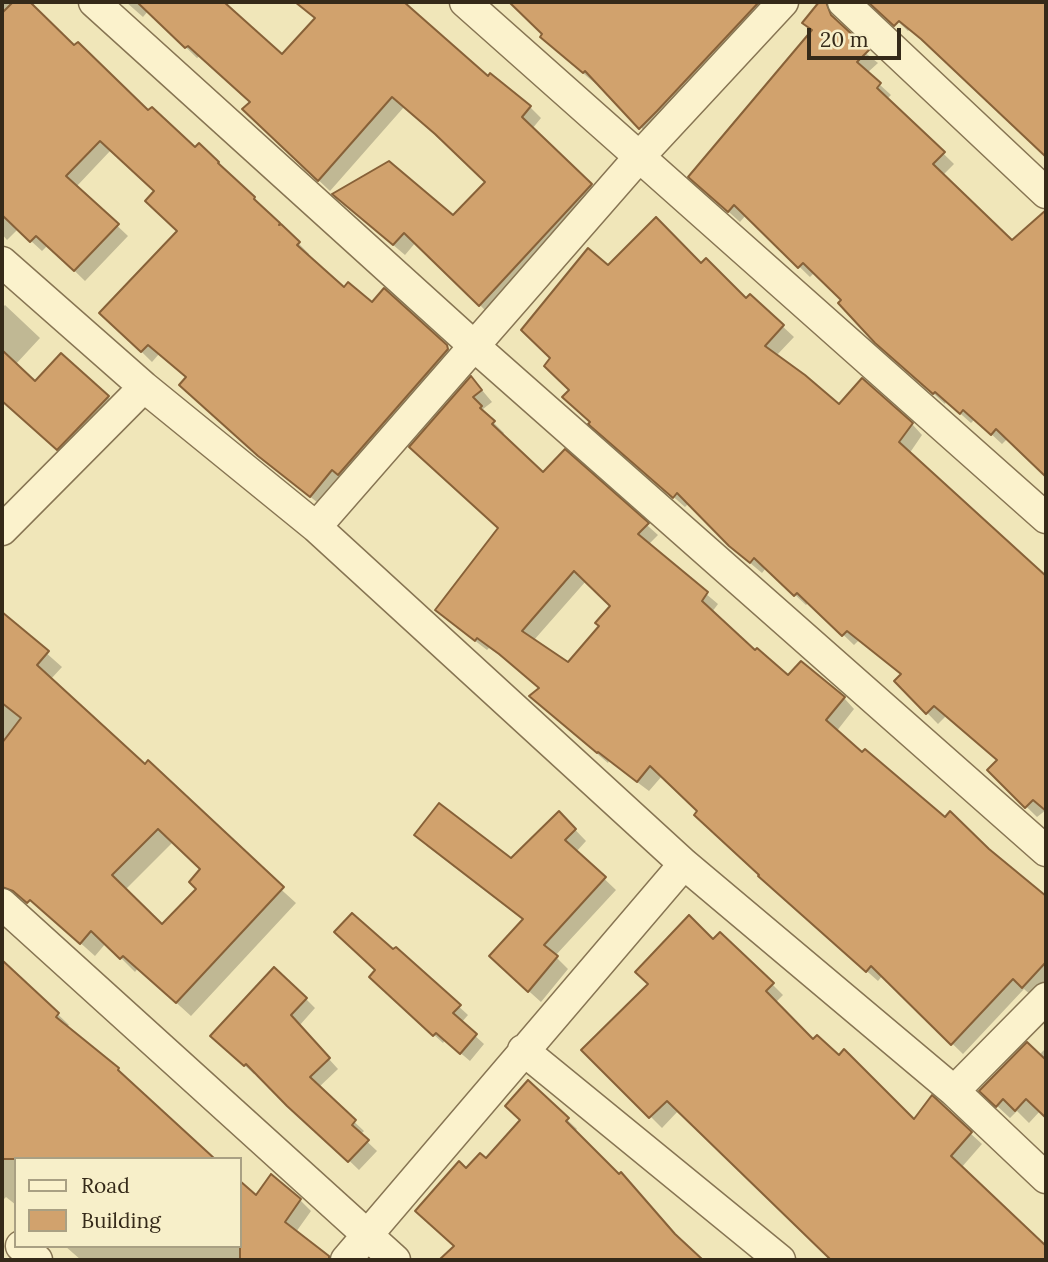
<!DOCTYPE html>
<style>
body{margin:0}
#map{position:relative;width:1048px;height:1262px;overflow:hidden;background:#f0e6b9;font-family:Lora,serif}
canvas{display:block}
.frame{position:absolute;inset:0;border:4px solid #352a19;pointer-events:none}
.legend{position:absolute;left:14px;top:1157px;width:228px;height:91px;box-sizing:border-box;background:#f7efc9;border:2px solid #a9a083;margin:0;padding:9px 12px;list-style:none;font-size:21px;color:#352a19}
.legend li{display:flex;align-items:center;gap:14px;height:35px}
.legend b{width:35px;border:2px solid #a9a083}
.scale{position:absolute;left:807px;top:28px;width:94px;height:32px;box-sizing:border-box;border:4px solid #352a19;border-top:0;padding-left:9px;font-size:21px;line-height:24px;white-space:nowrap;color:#352a19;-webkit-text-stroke:5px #f7efc9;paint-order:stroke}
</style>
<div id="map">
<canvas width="1048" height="1262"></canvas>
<div class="frame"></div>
<ul class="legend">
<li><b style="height:9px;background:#fbf2cc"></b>Road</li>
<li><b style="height:19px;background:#d1a26d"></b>Building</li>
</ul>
<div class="scale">20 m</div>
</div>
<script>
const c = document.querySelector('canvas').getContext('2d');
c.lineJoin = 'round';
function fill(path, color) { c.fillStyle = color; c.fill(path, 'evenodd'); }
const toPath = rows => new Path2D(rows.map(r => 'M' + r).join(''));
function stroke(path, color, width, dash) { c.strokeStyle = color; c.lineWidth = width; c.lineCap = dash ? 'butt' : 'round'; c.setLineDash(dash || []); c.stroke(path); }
fill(toPath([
 [2,2,27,2,74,48,148,113,254,198,309,254,307,256,344,290,446,346,457,358,322,506,271,466,192,395,188,378,159,354,152,362,102,313,179,232,156,192,111,150,76,187,128,236,85,281,48,245,42,251,18,229,7,240,2,234,2,96,17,78,2,63],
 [126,2,221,2,282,56,316,19,296,2,397,2,488,79,490,76,530,107,541,118,532,129,602,196,491,316,416,242,405,255,346,205,453,217,487,182,404,107,330,191,255,120,252,102,200,56,197,58,148,11,143,17],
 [518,2,771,2,652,139,598,82,596,84,554,49],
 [877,2,1046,2,1046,155,910,29,908,31],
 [823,19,878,63,867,73,891,95,887,99,954,164,942,176,1012,242,1044,212,1046,214,1046,475,1008,438,1002,444,975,419,971,423,946,401,945,404,889,354,843,300,814,273,810,277,746,215,740,222,701,187],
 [701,265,746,300,750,296,794,337,776,356,839,407,912,424,922,435,909,454,1046,576,1046,810,1037,817,989,770,999,761,946,716,938,724,896,681,902,675,859,640,854,645,809,602,806,605,766,568,762,573,743,557,689,503,685,507,602,434,571,390,608,267],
 [5,305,40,338,15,365,35,384,108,397,123,412,73,464,2,400,2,308],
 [481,389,492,402,483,409,492,418,490,419,504,433,502,435,543,475,565,452,658,535,648,545,718,604,712,612,755,653,788,678,844,698,854,709,836,732,945,819,1030,883,1046,899,1046,984,1033,997,1024,989,963,1054,882,976,878,981,771,887,699,811,662,776,649,791,609,761,608,763,542,707,540,689,512,664,489,648,487,650,448,620,500,529,411,447],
 [586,581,612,606,601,626,568,664,534,640],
 [2,614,62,667,50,680,296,903,191,1016,138,968,135,972,106,943,95,956,30,898,20,879,2,864],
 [173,842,202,870,198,889,162,926,125,890],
 [559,813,586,841,576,852,616,890,555,956,568,969,541,1002,503,968,524,921,428,847,416,835,511,861],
 [713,941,772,984,783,995,775,1003,813,1041,914,1122,932,1098,971,1134,982,1144,961,1168,1044,1246,1046,1245,1046,1260,833,1260,679,1110,662,1128,584,1050],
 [396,949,468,1015,461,1023,484,1044,470,1061,445,1040,443,1043,380,986],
 [2,961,69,1025,66,1027,129,1080,16,1159,16,1205,6,1197,4,1199,2,1197],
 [306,999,315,1008,299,1026,338,1069,318,1088,364,1131,360,1135,377,1151,359,1170,256,1072,254,1074,222,1045],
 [1046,1048,1046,1116,1040,1111,1029,1123,1017,1111,1010,1118,981,1091,1039,1055],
 [528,1083,577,1129,574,1132,701,1260,447,1260,444,1258,456,1246,467,1170,486,1161,522,1120],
 [240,1183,256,1198,300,1200,311,1211,296,1232,329,1260,81,1260,65,1246,240,1246]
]), '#0003');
const building = toPath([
 [13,2,30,2,74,45,78,42,148,110,152,107,195,147,199,143,219,162,218,163,255,197,254,199,280,223,279,225,281,224,300,242,297,245,344,287,348,282,372,302,384,288,447,345,448,349,338,475,332,470,310,497,258,456,179,385,186,377,148,345,141,352,99,313,177,231,145,201,154,191,100,141,66,176,119,224,74,271,36,236,30,242,2,215,2,13,13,2],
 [137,2,224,2,282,54,315,18,295,2,404,2,488,76,490,73,531,106,522,117,592,184,479,306,404,233,393,245,332,194,389,161,453,215,485,182,435,134,392,97,318,181,242,109,250,102,188,46,185,48,137,2],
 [509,2,759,2,657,111,639,129,585,71,583,73,540,37,542,34,509,2],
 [819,2,826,2,831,15,869,50,857,62,881,83,877,88,945,152,933,164,1012,240,1046,210,1046,477,996,429,991,435,963,410,960,414,935,392,933,394,875,343,838,303,841,300,803,263,798,268,734,205,728,212,688,177,812,30,802,23,819,2],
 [868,2,1046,2,1046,157,921,39,899,21,894,26,868,2],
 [656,217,701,263,706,258,746,298,750,294,784,325,765,346,805,375,839,404,862,378,913,423,899,442,1046,576,1046,811,1033,800,1025,808,987,770,997,760,934,706,926,714,894,681,901,674,847,631,842,636,797,593,794,596,754,558,750,563,729,546,677,493,673,498,588,424,590,422,562,397,569,390,544,366,550,358,521,330,588,248,608,265,656,217],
 [2,350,35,381,61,353,109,396,57,450,2,401,2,350],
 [471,376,482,390,473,397,482,406,480,408,495,421,492,424,543,472,565,449,649,523,638,534,708,592,702,601,755,650,757,648,788,675,801,661,845,697,826,720,862,752,865,749,945,817,950,811,989,849,1046,896,1046,962,1022,988,1013,979,951,1045,871,966,866,972,758,876,759,875,694,815,697,811,650,766,637,782,598,752,597,753,529,696,539,688,499,654,477,638,475,641,435,610,498,528,409,447,471,376],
 [574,571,610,606,595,623,599,626,568,662,522,631,574,571],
 [2,612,49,651,37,665,145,764,148,760,284,887,176,1003,123,956,120,959,91,931,80,944,30,900,27,903,13,891,2,887,2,743,21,718,2,703,2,612],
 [158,829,200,869,189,882,196,889,162,924,112,875,158,829],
 [439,803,511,858,559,811,576,829,565,840,606,877,544,945,558,956,528,992,489,956,523,919,414,835,439,803],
 [352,913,393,949,396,947,461,1005,453,1013,477,1034,460,1054,436,1033,433,1036,369,977,375,970,334,932,352,913],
 [689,915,713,939,720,932,774,983,766,991,813,1039,817,1035,839,1055,844,1049,914,1119,932,1095,972,1132,951,1156,1046,1246,1046,1260,831,1260,667,1101,649,1118,581,1050,648,984,635,972,689,915],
 [2,960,59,1013,56,1017,119,1068,118,1070,215,1159,2,1159,2,960],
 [274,967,307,998,291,1015,330,1058,310,1077,356,1120,352,1125,369,1140,348,1162,287,1106,246,1064,244,1066,210,1036,274,967],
 [1027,1042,1046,1060,1046,1118,1026,1099,1015,1111,1003,1099,996,1107,979,1091,1027,1042],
 [528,1080,569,1118,566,1121,619,1174,621,1172,675,1234,703,1260,439,1260,454,1246,415,1211,459,1161,466,1168,480,1153,486,1158,520,1120,505,1106,528,1080],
 [271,1174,301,1199,285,1222,329,1256,329,1260,240,1260,240,1181,256,1195,271,1174]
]);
fill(building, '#d1a26d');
stroke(building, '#876138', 2);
const street = toPath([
 [94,2,473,345,1046,851],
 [465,2,1046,518],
 [843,2,1046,193],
 [2,262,144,387,316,527,684,864,954,1091,1046,1178],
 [316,527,640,156,783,2],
 [2,530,144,387],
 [2,904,395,1260],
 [523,1050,780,1260],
 [954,1091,1046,998],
 [21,1246,37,1260],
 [346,1260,684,864]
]);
stroke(street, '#877553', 33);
stroke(street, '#fbf2cc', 30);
</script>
